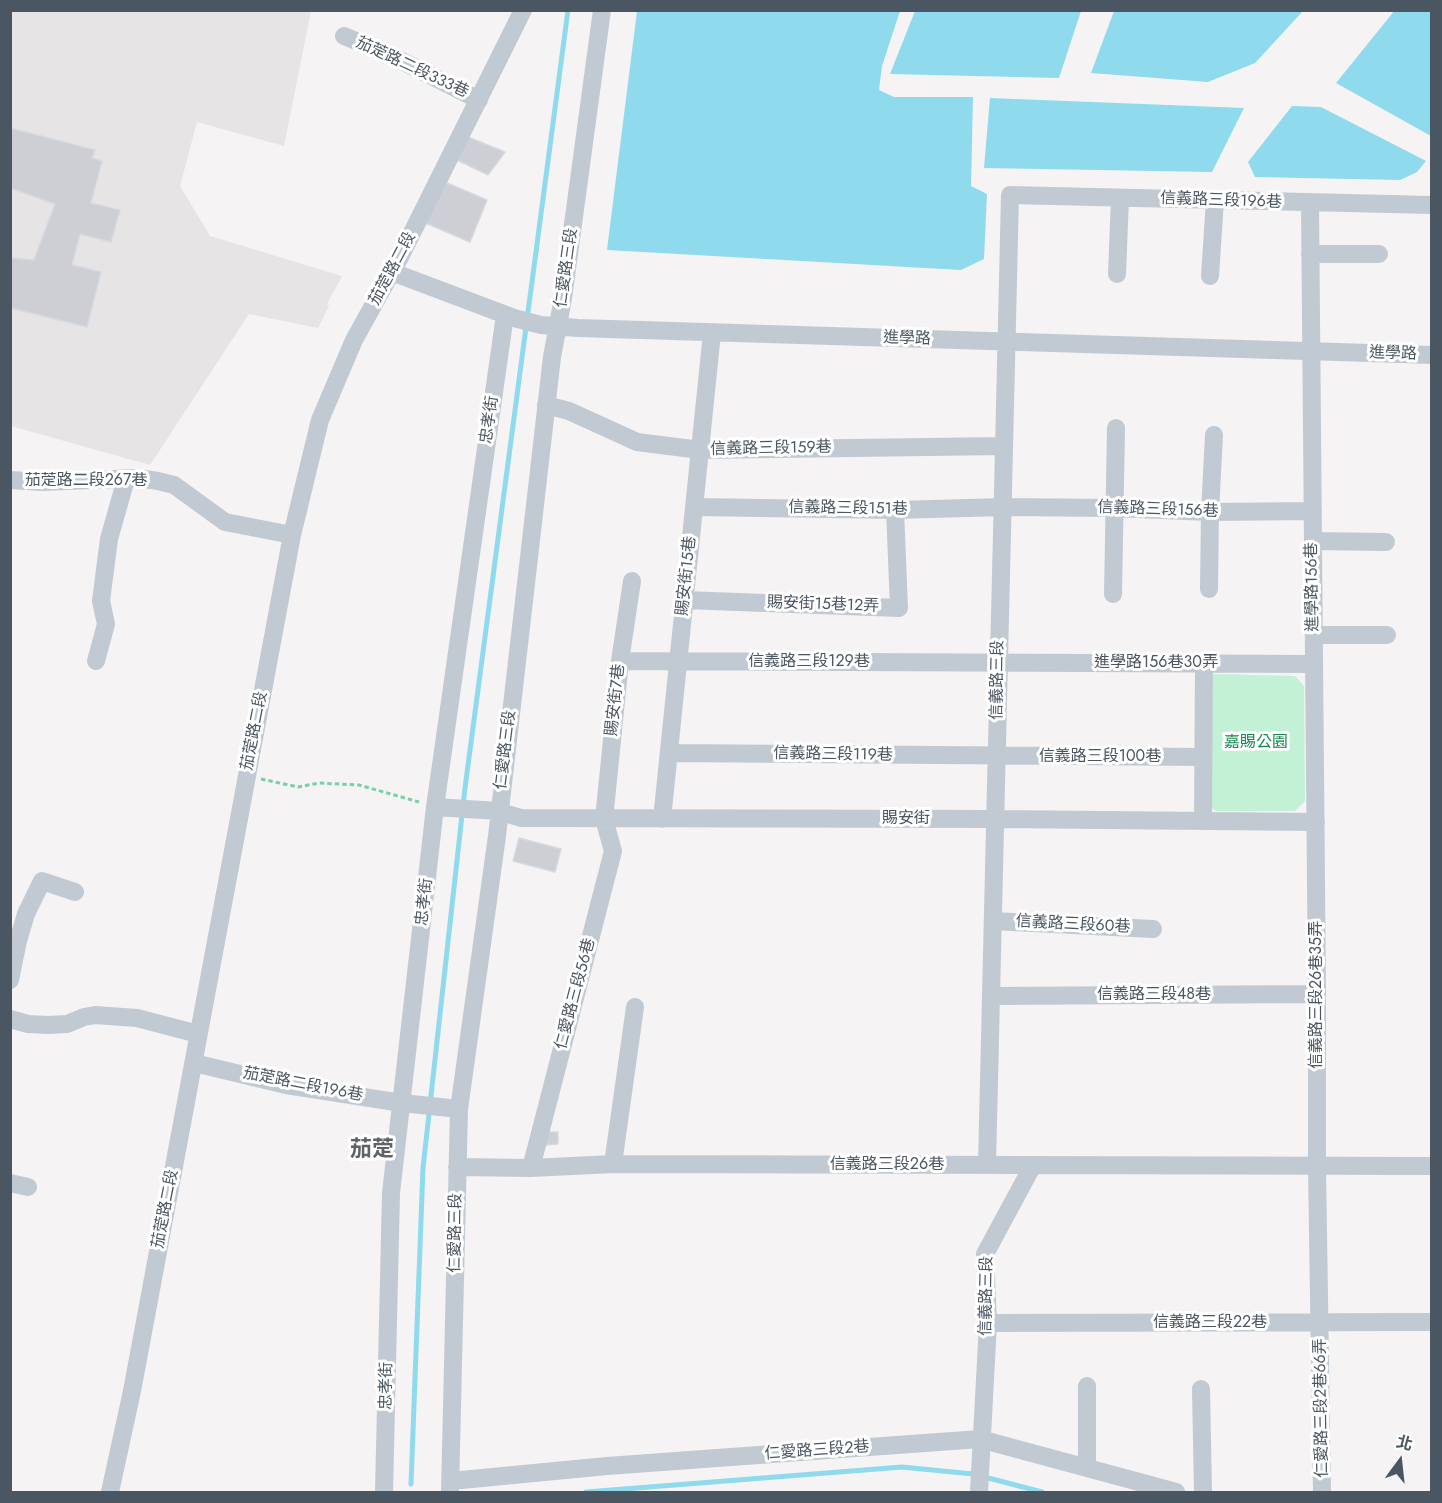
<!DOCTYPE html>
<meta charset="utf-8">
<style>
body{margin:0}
#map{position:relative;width:1442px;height:1503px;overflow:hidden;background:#f5f3f3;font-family:Jost,"Noto Sans TC",sans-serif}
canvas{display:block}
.frame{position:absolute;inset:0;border:12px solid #4a5661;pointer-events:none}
.north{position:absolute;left:1370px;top:1431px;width:60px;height:60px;-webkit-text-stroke:4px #fff;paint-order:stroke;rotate:15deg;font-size:16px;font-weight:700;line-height:24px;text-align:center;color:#4a5661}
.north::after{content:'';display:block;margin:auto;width:21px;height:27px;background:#4a5661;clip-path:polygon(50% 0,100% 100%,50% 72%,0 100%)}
</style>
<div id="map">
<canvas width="1442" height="1503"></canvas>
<div class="frame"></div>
<div class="north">北</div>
</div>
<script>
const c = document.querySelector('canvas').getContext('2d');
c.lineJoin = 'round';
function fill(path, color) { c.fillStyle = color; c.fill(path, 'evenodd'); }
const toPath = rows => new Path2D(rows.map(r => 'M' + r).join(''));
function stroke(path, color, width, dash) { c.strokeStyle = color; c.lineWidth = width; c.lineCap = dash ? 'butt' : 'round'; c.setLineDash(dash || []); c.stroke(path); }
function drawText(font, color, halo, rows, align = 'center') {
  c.font = font + ' Jost,"Noto Sans TC",sans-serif'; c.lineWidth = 6; c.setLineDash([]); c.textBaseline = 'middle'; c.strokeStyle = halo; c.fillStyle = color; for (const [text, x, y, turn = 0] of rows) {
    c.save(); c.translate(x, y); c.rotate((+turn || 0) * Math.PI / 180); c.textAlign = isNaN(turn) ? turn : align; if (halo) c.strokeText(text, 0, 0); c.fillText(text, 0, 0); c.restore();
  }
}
fill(toPath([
 [10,11,311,11,284,146,197,122,180,186,210,236,342,276,327,304,329,306,318,328,249,314,150,465,11,426]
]), '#e6e4e5');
fill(toPath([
 [1214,674,1295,676,1304,686,1305,801,1295,811,1216,811,1208,805,1208,684]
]), '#c3f1d5');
fill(toPath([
 [1395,10,1431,11,1431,136,1336,83],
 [637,11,900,11,882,66,879,90,894,97,973,97,971,186,987,194,984,259,961,270,607,250],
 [915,11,915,10,1081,11,1059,78,890,74],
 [1114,11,1114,10,1303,11,1255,63,1208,82,1091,73],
 [990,98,1244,108,1212,172,984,168],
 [1292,106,1321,107,1426,161,1417,172,1400,180,1255,177,1248,162]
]), '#90daee');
stroke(toPath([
 [411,1484,423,1168,465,788,568,10],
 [586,1492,902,1467,973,1474,1042,1492]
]), '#90daee', 5);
const building = toPath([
 [10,128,95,150,92,158,102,161,91,203,120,210,111,242,80,234,72,265,101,272,87,327,11,308,10,258,34,260,55,204,10,188,10,128],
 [468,137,505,152,488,175,455,159,468,137],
 [447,183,487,200,470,242,423,222,447,183],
 [519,838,561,849,555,872,513,861,519,838],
 [544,1132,558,1132,558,1144,542,1145,544,1132]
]);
fill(building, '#cdcfd5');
stroke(building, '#d7d9de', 1.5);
stroke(toPath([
 [261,779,298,787,319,783,359,785,419,802]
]), '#7ad0a6', 3, [4.5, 3]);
stroke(toPath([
 [344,36,390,55,479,100],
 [1310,203,1317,994,1317,1167,1322,1492],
 [1310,254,1379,254],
 [392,272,514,318,541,325,578,328,1432,355],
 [1117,274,1120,198],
 [1210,276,1215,200],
 [546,405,569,411,637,442,700,450,1004,446],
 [10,480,42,482,138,478,158,481,174,485,225,522,292,535],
 [694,507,895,510,1003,507,1114,508,1210,512,1313,511],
 [1313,541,1386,542],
 [1209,589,1210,512,1214,435],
 [1113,594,1116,428],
 [684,600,899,608,895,510],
 [1314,635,1387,635],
 [96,661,106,624,101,601,109,539,126,479],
 [620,661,1314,664],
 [669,753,1203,757],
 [435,807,498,811,521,818,995,819,1316,822],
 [662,819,712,333],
 [1203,821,1204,664],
 [993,921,1153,929],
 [10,980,18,941,26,914,42,881,75,892],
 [991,996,1317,994],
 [10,1019,28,1024,48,1025,67,1024,84,1017,95,1015,137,1018,198,1034],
 [194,1063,286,1085,402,1103,459,1109],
 [613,1164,635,1007],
 [987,1165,1010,195,1432,205],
 [457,1167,531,1168,613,1164,1432,1166],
 [531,1168,613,851,604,819,620,661,632,581],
 [10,1183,28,1187],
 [988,1323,1432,1322],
 [1201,1389,1203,1492],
 [1087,1468,1087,1386],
 [451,1481,607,1466,980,1439,1176,1492],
 [110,1492,132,1391,292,535,320,420,354,340,399,259,523,10],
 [384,1492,391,1193,435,807,505,315],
 [450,1492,459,1109,497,836,552,357,563,298,602,10],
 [979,1492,988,1323,985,1254,1033,1165]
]), '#c1cad2', 18);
drawText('16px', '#4a5661', '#fff', [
 ["茄萣路二段333巷",412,68,25],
 ["信義路三段196巷",1221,201,2],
 ["仁愛路三段",567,268,-82],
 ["茄萣路二段",393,269,-62],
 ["進學路",907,339,2],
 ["進學路",1393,354,2],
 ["忠孝街",490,420,-82],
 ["信義路三段159巷",771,449,-1],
 ["茄萣路二段267巷",86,481],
 ["信義路三段151巷",848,509,1],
 ["信義路三段156巷",1158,510,2],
 ["賜安街15巷",687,576,-84],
 ["進學路156巷",1313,587,-91],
 ["賜安街15巷12弄",823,605,2],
 ["信義路三段129巷",809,662],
 ["進學路156巷30弄",1156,663],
 ["信義路三段",998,680,-89],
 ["賜安街7巷",616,700,-84],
 ["茄萣路二段",255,731,-79],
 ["仁愛路三段",506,750,-83],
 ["信義路三段119巷",833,755,1],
 ["信義路三段100巷",1100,757],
 ["賜安街",906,819],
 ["忠孝街",425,902,-84],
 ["信義路三段60巷",1073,925,3],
 ["仁愛路三段56巷",576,994,-75],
 ["信義路三段48巷",1154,995],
 ["信義路三段26巷35弄",1317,995,-90],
 ["茄萣路二段196巷",303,1085,11],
 ["信義路三段26巷",887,1165],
 ["茄萣路二段",166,1209,-79],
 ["仁愛路三段",456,1233,-89],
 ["信義路三段",987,1296,-89],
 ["信義路三段22巷",1210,1323],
 ["忠孝街",387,1386,-89],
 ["仁愛路三段2巷66弄",1322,1408,-91],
 ["仁愛路三段2巷",817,1451,-4]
]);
drawText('16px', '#17864f', '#fff', [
 ["嘉賜公園",1256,743]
]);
drawText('bold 22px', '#5f6368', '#fff', [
 ["茄萣",372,1151]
]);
</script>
